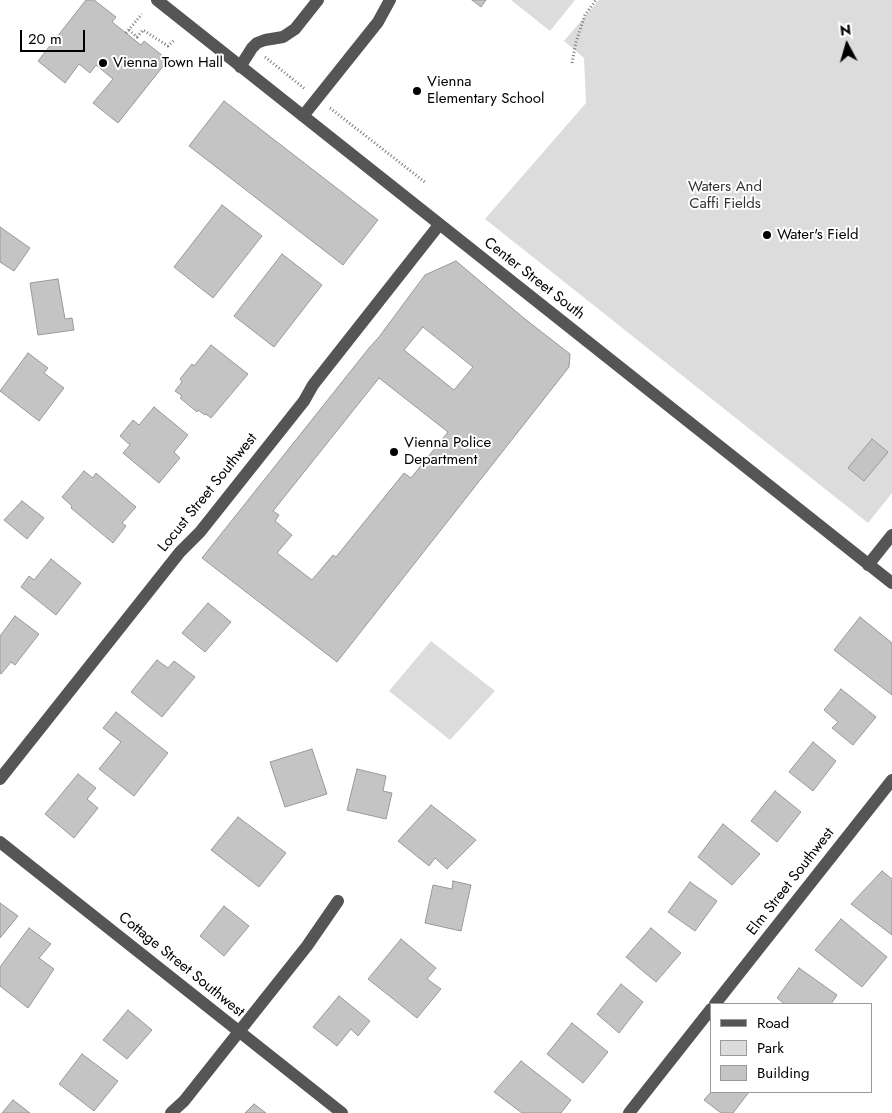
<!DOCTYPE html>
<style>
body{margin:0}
#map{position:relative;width:892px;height:1113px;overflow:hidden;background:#fff;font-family:Jost,sans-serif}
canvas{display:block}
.legend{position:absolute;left:710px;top:1003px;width:162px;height:90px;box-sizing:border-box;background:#fff;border:1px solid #999;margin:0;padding:6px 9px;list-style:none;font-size:15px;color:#000}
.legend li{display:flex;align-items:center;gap:10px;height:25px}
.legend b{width:25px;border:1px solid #999}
.north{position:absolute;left:822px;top:20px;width:50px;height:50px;-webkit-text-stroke:4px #fff;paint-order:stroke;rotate:354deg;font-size:14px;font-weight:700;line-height:20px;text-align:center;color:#000}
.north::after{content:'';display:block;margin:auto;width:18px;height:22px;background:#000;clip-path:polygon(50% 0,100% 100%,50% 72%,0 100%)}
.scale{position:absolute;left:20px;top:30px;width:65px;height:22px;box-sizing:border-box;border:2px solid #000;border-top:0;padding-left:6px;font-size:15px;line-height:18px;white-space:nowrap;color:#000;-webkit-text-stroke:4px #fff;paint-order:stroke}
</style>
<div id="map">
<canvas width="892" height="1113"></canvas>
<ul class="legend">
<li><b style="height:6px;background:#555"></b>Road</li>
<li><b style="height:14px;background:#dcdcdc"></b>Park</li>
<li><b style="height:14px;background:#c4c4c4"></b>Building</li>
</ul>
<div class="north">N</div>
<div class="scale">20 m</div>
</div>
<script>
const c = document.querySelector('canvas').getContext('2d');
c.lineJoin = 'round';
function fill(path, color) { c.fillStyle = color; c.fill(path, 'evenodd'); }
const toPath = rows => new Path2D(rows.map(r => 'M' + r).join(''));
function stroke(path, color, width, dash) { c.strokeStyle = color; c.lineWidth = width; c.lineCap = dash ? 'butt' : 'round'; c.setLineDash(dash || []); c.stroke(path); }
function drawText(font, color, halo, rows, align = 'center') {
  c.font = font + ' Jost,sans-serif'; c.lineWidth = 4; c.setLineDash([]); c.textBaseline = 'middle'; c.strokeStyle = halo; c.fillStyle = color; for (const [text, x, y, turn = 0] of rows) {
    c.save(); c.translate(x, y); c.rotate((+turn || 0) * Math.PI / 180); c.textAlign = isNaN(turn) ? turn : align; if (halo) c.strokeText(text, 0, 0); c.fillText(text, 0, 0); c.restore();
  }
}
fill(toPath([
 [511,0,575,0,550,31],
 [599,0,892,0,892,493,868,523,485,219,586,103,584,58,564,41],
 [431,641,495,691,450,740,389,691]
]), '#dcdcdc');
const building = toPath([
 [86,0,94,0,116,17,112,22,141,45,144,41,168,60,118,123,93,103,113,79,96,65,90,73,79,64,65,83,38,61,86,0],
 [472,0,486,0,481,7,472,0],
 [224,101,378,220,343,265,189,146,224,101],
 [222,205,262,236,213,298,174,267,222,205],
 [0,227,30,248,14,271,0,262,0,227],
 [282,254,322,285,274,347,234,316,282,254],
 [456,261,525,319,570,354,569,367,337,662,202,558,369,348,379,337,425,275,456,261],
 [58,279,65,319,72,318,74,330,38,335,30,283,58,279],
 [423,327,473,367,454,390,404,350,423,327],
 [211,345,248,374,211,418,206,414,205,415,198,410,197,412,180,398,182,396,175,391,182,382,180,379,192,364,194,366,211,345],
 [28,353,48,368,44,373,64,388,39,421,0,391,28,353],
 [379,378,448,432,411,478,404,473,336,557,333,555,312,580,277,553,292,535,275,521,279,515,273,511,379,378],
 [154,407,188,435,174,452,180,458,159,483,123,453,130,445,120,436,133,420,139,425,154,407],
 [872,439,888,452,864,481,848,468,872,439],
 [84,471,93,478,96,473,136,507,122,523,126,526,113,543,71,508,72,506,62,497,84,471],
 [22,501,44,518,27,539,4,520,22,501],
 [51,559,81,583,56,615,21,587,29,576,34,580,51,559],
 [208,603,231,622,205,652,182,633,208,603],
 [15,616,39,634,15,665,11,662,1,674,0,673,0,636,15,616],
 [860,617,892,643,892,695,834,650,860,617],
 [157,660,168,668,174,661,195,677,162,717,131,692,157,660],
 [841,689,876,717,853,745,832,728,838,722,824,710,841,689],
 [116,712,168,753,134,796,99,769,121,742,103,728,116,712],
 [813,742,836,761,813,791,789,772,813,742],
 [312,749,327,794,285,807,270,762,312,749],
 [357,769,386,776,383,791,392,793,386,819,347,810,357,769],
 [78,774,96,788,87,799,98,808,74,838,45,814,78,774],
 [775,791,801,812,777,842,751,821,775,791],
 [431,805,476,840,447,869,435,858,429,866,398,841,431,805],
 [238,817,286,853,259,887,211,850,238,817],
 [723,824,760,854,732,885,698,857,723,824],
 [882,871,892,879,892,935,851,904,882,871],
 [453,881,471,885,461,931,425,923,433,885,452,889,453,881],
 [690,882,717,901,695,931,668,912,690,882],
 [0,903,18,916,0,938,0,903],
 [224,906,249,926,224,956,200,936,224,906],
 [841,919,887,957,862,987,815,950,841,919],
 [29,928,51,944,39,958,54,969,28,1008,0,986,0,967,29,928],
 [651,928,681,953,656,982,626,957,651,928],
 [401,939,436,968,427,979,441,989,417,1018,368,979,401,939],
 [799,968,837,995,831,1004,785,1004,777,998,799,968],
 [621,984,643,1002,619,1033,597,1014,621,984],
 [339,996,370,1021,358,1036,351,1029,337,1046,313,1027,339,996],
 [128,1010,152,1030,127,1059,103,1040,128,1010],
 [572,1023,608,1052,583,1083,547,1054,572,1023],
 [82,1054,118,1081,94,1111,59,1084,82,1054],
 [521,1061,571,1100,561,1113,522,1113,494,1092,521,1061],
 [711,1092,749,1092,733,1113,721,1113,704,1100,711,1092],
 [13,1100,30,1113,2,1113,13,1100],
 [254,1104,266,1113,245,1113,254,1104]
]);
fill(building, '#c4c4c4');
stroke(building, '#999', 1);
stroke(toPath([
 [129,30,137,37,143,30,168,46,174,40],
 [126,33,142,14],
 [265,57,305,89],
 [572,63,576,42,585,15,596,0],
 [330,108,426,183]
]), '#777', 3, [1, 2.5]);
stroke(toPath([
 [157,0,892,583],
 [240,67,252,48,257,43,265,40,283,37,295,29,318,0],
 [303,116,378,22,390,0],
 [868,565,892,535],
 [0,779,180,552,200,532,304,401,313,385,439,225],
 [0,842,342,1113],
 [715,1004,892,780],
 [171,1113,184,1101,307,946,338,901],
 [629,1113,711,1009]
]), '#555', 12);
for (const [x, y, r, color] of [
 [103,63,5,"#000"],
 [417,91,5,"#000"],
 [767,235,5,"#000"],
 [394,452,5,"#000"]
]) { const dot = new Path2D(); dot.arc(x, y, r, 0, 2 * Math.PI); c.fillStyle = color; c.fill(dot); stroke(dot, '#fff', 2); }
drawText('15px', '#000', '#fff', [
 ["Vienna Town Hall",113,63],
 ["Vienna",427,82],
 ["Elementary School",427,99],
 ["Water's Field",777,235],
 ["Vienna Police",404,443],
 ["Department",404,460]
], 'left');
drawText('15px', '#333', '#fff', [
 ["Waters And",725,187],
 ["Caffi Fields",725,204]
]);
drawText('15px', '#000', '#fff', [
 ["Center Street South",534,279,38],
 ["Locust Street Southwest",208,493,-51],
 ["Elm Street Southwest",791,882,-52],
 ["Cottage Street Southwest",181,965,39]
]);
</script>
